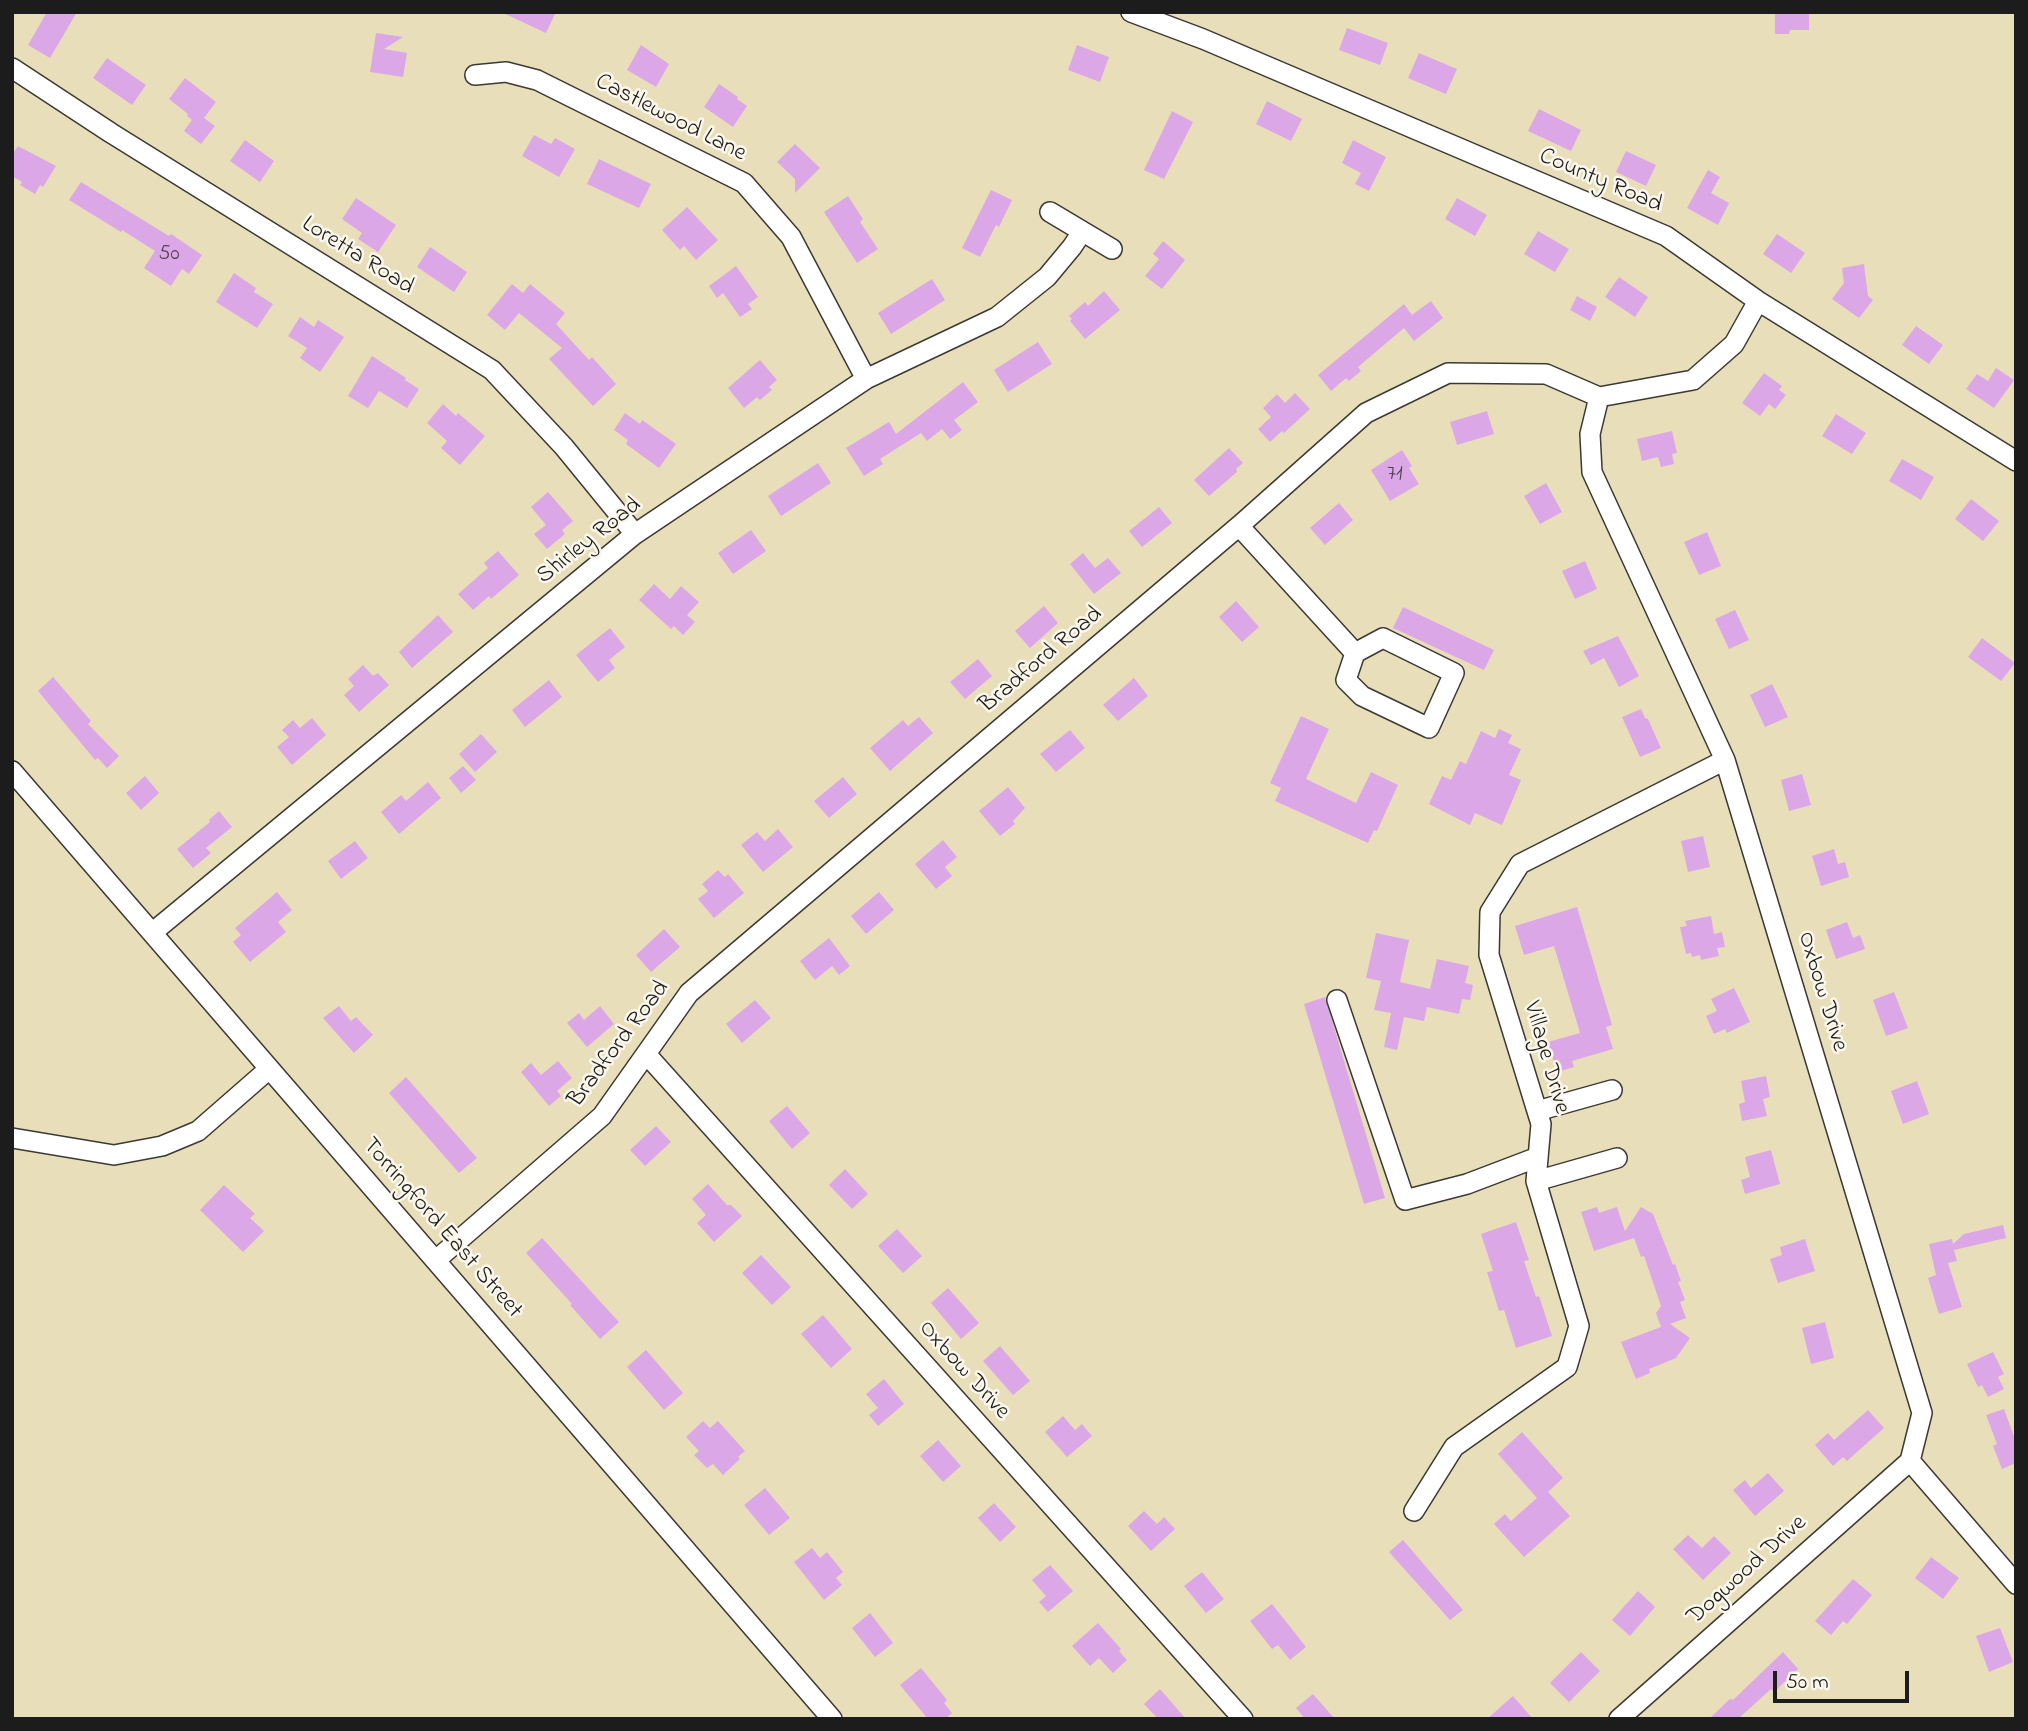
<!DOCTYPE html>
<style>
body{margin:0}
#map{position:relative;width:2028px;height:1731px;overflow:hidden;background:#e8dfba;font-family:"Indie Flower",sans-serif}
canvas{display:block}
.frame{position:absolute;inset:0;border:14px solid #1c1c1c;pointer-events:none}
.scale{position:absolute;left:1773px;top:1671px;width:136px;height:32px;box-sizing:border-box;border:4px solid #1c1c1c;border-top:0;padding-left:9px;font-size:21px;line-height:24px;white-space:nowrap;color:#1c1c1c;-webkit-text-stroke:5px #fbf7ec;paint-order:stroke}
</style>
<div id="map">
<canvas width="2028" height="1731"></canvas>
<div class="frame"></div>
<div class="scale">50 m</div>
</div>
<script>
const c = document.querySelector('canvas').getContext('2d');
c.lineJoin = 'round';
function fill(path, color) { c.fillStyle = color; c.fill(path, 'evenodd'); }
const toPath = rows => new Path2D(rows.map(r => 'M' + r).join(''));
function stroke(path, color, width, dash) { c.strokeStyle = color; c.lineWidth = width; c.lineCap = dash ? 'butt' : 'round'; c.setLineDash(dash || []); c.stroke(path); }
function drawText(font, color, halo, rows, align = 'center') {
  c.font = font + ' "Indie Flower",sans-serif'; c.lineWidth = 5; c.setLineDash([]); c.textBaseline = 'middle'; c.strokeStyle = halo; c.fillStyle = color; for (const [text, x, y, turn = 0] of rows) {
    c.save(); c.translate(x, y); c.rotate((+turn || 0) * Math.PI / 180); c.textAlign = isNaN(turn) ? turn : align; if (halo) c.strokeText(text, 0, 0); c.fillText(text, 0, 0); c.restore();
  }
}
fill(toPath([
 [47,12,77,12,50,58,28,45],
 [501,12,556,12,546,33],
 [1775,12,1809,12,1809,30,1790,30,1789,34,1775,34],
 [1347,28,1388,43,1380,65,1339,50],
 [376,33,403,37,384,49,407,53,403,77,370,72],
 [641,45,669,64,656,87,627,70],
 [1077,45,1109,57,1100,82,1068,70],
 [1419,53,1457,69,1446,94,1408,78],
 [107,58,146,85,132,105,93,78],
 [185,78,216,102,204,118,215,126,201,144,184,131,192,120,187,116,188,114,169,99],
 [719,84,738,97,737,99,747,106,733,127,704,107],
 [1267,101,1302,119,1291,141,1256,124],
 [1539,109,1581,130,1571,151,1528,131],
 [1172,111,1193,122,1164,179,1144,170],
 [534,135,551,144,555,138,575,149,559,177,522,156],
 [245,140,274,161,260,182,230,161],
 [1353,140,1386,157,1369,191,1355,184,1361,173,1342,163],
 [795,144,820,168,795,193,795,179,777,162],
 [18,146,56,166,43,187,40,185,35,194,20,185,22,182,12,176,12,155],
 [1626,151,1656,165,1646,186,1616,172],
 [599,159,651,184,639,208,587,184],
 [1708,170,1720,177,1711,193,1729,203,1718,225,1687,208],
 [81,182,169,236,171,234,202,255,189,274,182,269,171,286,144,268,155,251,122,230,121,232,69,200],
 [991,190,1012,200,999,227,996,225,980,257,962,248],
 [848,196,863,219,860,222,878,249,857,263,824,212],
 [356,198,396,225,378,252,358,239,362,233,342,219],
 [1457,198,1487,215,1475,236,1445,219],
 [687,207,718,240,696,260,684,246,680,250,662,230],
 [1538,231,1569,249,1555,272,1524,254],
 [1777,234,1805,253,1791,273,1763,254],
 [1163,241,1185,260,1162,289,1145,276,1159,259,1153,254],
 [430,247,467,272,454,292,417,267],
 [1864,264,1868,296,1873,300,1859,318,1832,299,1844,283,1842,268],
 [736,266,758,297,748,304,752,309,740,317,723,293,717,298,709,286],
 [234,273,256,288,254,292,273,304,257,328,216,302],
 [1619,277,1648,297,1635,317,1605,297],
 [932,279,945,300,891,334,878,313],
 [512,284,523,293,530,284,565,313,556,324,589,360,592,357,616,384,593,406,549,359,562,348,519,313,505,330,487,315],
 [1104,291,1120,310,1085,339,1070,321,1072,319,1069,316,1085,302,1088,306],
 [1577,296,1597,307,1590,321,1570,310],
 [1431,301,1443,318,1414,341,1404,328,1358,367,1361,371,1349,381,1346,378,1331,391,1318,375,1404,304,1412,315],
 [300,317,314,327,318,320,344,337,320,372,300,358,307,348,288,336],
 [1916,326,1943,345,1929,364,1902,345],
 [1038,342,1052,364,1008,392,994,370],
 [372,356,406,378,405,380,419,389,407,408,379,391,368,408,348,396],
 [760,360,777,380,769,387,772,390,760,400,757,397,744,408,728,388],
 [1996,368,2014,380,1994,408,1966,389,1977,374,1988,381],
 [1764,373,1782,386,1779,390,1786,395,1775,409,1769,404,1760,416,1742,403],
 [963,382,978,402,954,420,962,430,950,439,942,429,927,441,921,433,880,459,883,464,864,476,846,448,889,422,896,434],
 [1295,393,1310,409,1284,433,1282,431,1270,442,1258,429,1271,417,1263,408,1277,394,1285,403],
 [443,404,456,416,458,413,485,436,460,465,441,448,447,441,427,423],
 [1487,411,1494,434,1457,445,1450,422],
 [625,413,640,424,642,420,676,444,659,468,626,444,628,440,614,430],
 [1836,414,1866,433,1852,454,1822,436],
 [1672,431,1677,453,1672,454,1674,464,1661,467,1658,457,1642,461,1637,439],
 [1229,448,1243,463,1236,469,1237,472,1209,496,1194,480],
 [1402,450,1412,466,1409,468,1419,484,1390,501,1371,470],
 [1902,459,1934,477,1921,500,1889,481],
 [818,463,831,483,781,516,768,496],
 [1546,483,1562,512,1540,524,1524,496],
 [548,492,573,521,562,530,565,534,547,549,534,534,546,525,531,507],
 [1971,499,1999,521,1983,541,1955,519],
 [1339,503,1353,520,1325,545,1310,528],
 [1159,507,1172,523,1142,547,1129,531],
 [751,530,766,551,733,574,718,553],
 [1707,532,1721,566,1699,575,1684,542],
 [498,551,519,575,491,599,489,596,473,610,458,594,488,568,484,563],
 [1083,553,1095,568,1108,558,1121,573,1094,594,1070,564],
 [1585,561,1597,589,1575,599,1562,571],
 [654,584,670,599,681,586,699,602,687,615,695,622,683,635,674,626,671,629,639,600],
 [1236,601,1259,627,1242,642,1219,617],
 [1044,606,1058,623,1030,648,1015,631],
 [1403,607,1494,650,1484,670,1393,628],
 [1735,610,1749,640,1729,649,1715,619],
 [438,615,453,632,412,668,399,652],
 [610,628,625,647,609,660,615,668,598,682,576,655],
 [1618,636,1639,676,1619,687,1604,658,1591,665,1583,651],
 [1982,638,2015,663,2001,681,1968,657],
 [978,659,992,676,965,699,950,682],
 [363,665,373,676,378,673,389,685,359,712,344,695,354,686,348,679],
 [53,677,91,721,88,724,119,756,107,768,98,758,95,760,38,691],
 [1134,678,1148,696,1118,721,1103,705],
 [549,680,562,697,525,727,512,710],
 [1772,684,1788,717,1765,727,1750,695],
 [1641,709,1645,718,1648,719,1661,748,1640,757,1622,717],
 [1301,716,1329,729,1306,779,1356,803,1371,772,1398,785,1377,831,1374,830,1368,843,1275,801,1281,788,1270,783],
 [919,717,933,733,890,771,870,748,903,720,908,726],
 [312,718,326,735,292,765,277,747,289,737,282,730,293,720,300,728],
 [1499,729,1512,735,1508,743,1521,749,1509,775,1521,780,1502,825,1475,813,1470,825,1429,804,1442,776,1451,780,1460,761,1466,764,1481,731,1495,738],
 [1070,730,1085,748,1056,772,1040,754],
 [481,734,497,752,475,772,459,754],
 [463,766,476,780,461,793,449,778],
 [1802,774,1811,805,1789,811,1781,780],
 [145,776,159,793,141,810,126,793],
 [843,777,857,794,829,818,814,801],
 [428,782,441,798,399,834,381,812,401,795,406,801],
 [1008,787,1025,808,1013,821,1015,824,1000,836,979,811],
 [219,811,232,827,206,848,211,853,193,868,177,849,210,822,209,820],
 [778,829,793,847,763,872,741,845,757,832,765,841],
 [1703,836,1710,867,1688,872,1681,841],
 [943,840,957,857,945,867,952,876,936,889,915,864],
 [355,841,368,858,341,879,328,861],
 [1834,849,1838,864,1845,862,1849,877,1821,886,1812,856],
 [718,870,725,877,728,874,744,893,714,918,698,899,708,891,702,884],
 [277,892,292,910,278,922,286,932,250,962,233,942,241,935,235,928],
 [879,892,894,910,866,934,851,916],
 [1577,907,1612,1025,1606,1027,1613,1049,1572,1061,1574,1067,1557,1072,1548,1042,1580,1033,1554,946,1524,955,1515,926],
 [1711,916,1714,934,1722,932,1725,947,1717,948,1719,956,1701,960,1700,955,1692,957,1691,953,1686,954,1680,927,1687,926,1685,921],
 [1847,922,1853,938,1860,935,1865,949,1836,959,1826,930],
 [664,929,680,947,651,972,636,955],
 [1376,933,1409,940,1400,982,1430,989,1437,959,1469,966,1465,983,1473,985,1470,1000,1462,999,1459,1014,1427,1007,1424,1021,1404,1017,1397,1050,1384,1047,1391,1013,1374,1010,1381,981,1366,978],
 [829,938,850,966,839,975,832,966,815,980,800,961],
 [1734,988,1750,1022,1727,1033,1725,1029,1714,1034,1706,1016,1717,1011,1711,999],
 [1894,992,1908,1028,1886,1036,1873,1000],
 [1325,997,1385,1198,1364,1204,1304,1004],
 [755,1000,771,1018,742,1043,726,1024],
 [339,1006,351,1021,356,1017,373,1035,354,1053,323,1018],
 [600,1006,614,1024,587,1047,567,1023,579,1013,584,1020],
 [558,1061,572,1078,557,1091,561,1096,549,1106,521,1072,531,1063,541,1075],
 [1766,1076,1770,1097,1763,1099,1767,1116,1742,1121,1739,1104,1745,1102,1741,1081],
 [406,1077,477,1158,459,1173,389,1093],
 [1917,1081,1929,1114,1903,1124,1891,1091],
 [787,1106,810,1133,792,1149,769,1121],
 [656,1126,671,1142,645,1166,630,1150],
 [1771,1150,1780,1184,1745,1194,1741,1180,1750,1177,1745,1157],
 [845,1169,868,1194,852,1209,829,1185],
 [708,1184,727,1205,731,1205,742,1216,714,1242,697,1223,706,1215,692,1199],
 [224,1185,255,1214,250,1218,264,1231,243,1252,200,1210],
 [1597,1207,1599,1213,1617,1207,1625,1231,1641,1207,1653,1214,1673,1265,1675,1264,1681,1281,1678,1282,1685,1300,1680,1302,1686,1318,1670,1324,1690,1338,1676,1358,1649,1369,1650,1373,1636,1379,1621,1342,1661,1327,1656,1313,1661,1306,1644,1256,1641,1257,1634,1238,1594,1251,1581,1212],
 [1516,1222,1529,1260,1524,1261,1536,1297,1539,1296,1552,1336,1516,1348,1504,1310,1499,1311,1487,1272,1493,1271,1481,1234],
 [2003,1225,2006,1238,1954,1250,1957,1261,1948,1263,1962,1307,1939,1314,1928,1278,1936,1275,1929,1244,1952,1239,1953,1244,1964,1234],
 [897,1229,922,1256,903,1273,878,1246],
 [542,1238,619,1322,600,1339,570,1305,572,1304,526,1253],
 [1805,1239,1815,1271,1778,1283,1770,1259,1782,1255,1780,1247],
 [761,1255,791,1287,772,1305,742,1273],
 [948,1288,979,1323,961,1339,931,1303],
 [823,1315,852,1349,831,1368,801,1334],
 [1825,1322,1834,1358,1811,1364,1802,1328],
 [1000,1346,1030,1381,1013,1395,983,1361],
 [646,1350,683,1393,664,1410,627,1367],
 [1993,1352,2004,1374,1998,1377,2004,1389,1988,1397,1982,1385,1978,1387,1967,1364],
 [884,1379,904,1404,878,1426,869,1415,878,1408,866,1394],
 [2004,1409,2016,1442,2016,1463,2002,1469,1993,1446,1997,1444,1986,1415],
 [1868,1410,1884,1428,1847,1461,1843,1457,1833,1466,1815,1445,1828,1433,1834,1440],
 [1063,1416,1075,1430,1082,1424,1092,1436,1067,1457,1045,1432],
 [703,1421,710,1428,718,1421,745,1451,738,1457,740,1459,723,1475,713,1464,707,1468,694,1455,699,1451,686,1437],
 [1522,1432,1563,1478,1548,1492,1570,1516,1524,1557,1494,1524,1505,1514,1511,1521,1537,1498,1498,1454],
 [938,1440,961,1466,943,1482,920,1456],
 [1768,1473,1784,1491,1755,1516,1733,1490,1745,1480,1751,1488],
 [765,1488,790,1518,769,1535,744,1505],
 [994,1503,1016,1527,1000,1542,978,1518],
 [1144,1511,1157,1524,1164,1517,1175,1529,1151,1551,1128,1526],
 [1688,1535,1702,1548,1714,1536,1731,1553,1703,1580,1673,1549],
 [1403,1540,1463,1610,1450,1620,1389,1552],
 [812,1548,820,1558,827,1552,843,1572,836,1578,842,1585,824,1600,794,1562],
 [1931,1557,1959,1578,1943,1599,1915,1578],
 [1050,1565,1073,1591,1048,1612,1039,1602,1046,1596,1032,1580],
 [1202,1572,1224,1599,1206,1613,1184,1586],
 [1853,1579,1872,1595,1847,1624,1843,1621,1831,1635,1815,1621],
 [1638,1591,1655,1607,1630,1636,1612,1620],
 [1272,1604,1306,1647,1290,1660,1278,1645,1272,1649,1250,1621],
 [870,1613,893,1643,875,1657,852,1628],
 [1098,1623,1121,1649,1119,1651,1127,1660,1113,1673,1099,1658,1090,1666,1072,1646],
 [2000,1628,2013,1662,1989,1672,1976,1636],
 [1581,1652,1600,1671,1569,1702,1550,1683],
 [1783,1652,1798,1669,1774,1692,1771,1689,1738,1719,1709,1719,1730,1699,1733,1700],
 [921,1668,947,1700,944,1703,952,1713,945,1719,928,1719,900,1685],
 [1160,1689,1186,1719,1158,1719,1144,1704],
 [1313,1694,1335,1719,1305,1719,1296,1708],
 [1513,1696,1533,1719,1487,1719]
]), '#dca7e7');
const minor = toPath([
 [1131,12,1203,39,1666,236,1758,301,2016,461],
 [12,68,111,133,492,370,564,447,635,534],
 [475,75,506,72,537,80,744,183,791,237,866,379],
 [1050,212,1112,249],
 [1599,397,1590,434,1592,472,1725,760,1922,1413,1910,1461,2016,1584],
 [1239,526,1355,653],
 [1383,638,1454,673,1429,728,1362,696,1346,680,1355,653,1383,638],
 [12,771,832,1719],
 [153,932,635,534,866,379,997,317,1047,277,1072,247,1082,232],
 [1337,1000,1405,1200,1467,1184,1538,1157],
 [647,1055,1243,1719],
 [1537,1111,1612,1090],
 [12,1138,114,1155,162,1146,198,1131,269,1069],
 [1536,1181,1617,1158],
 [436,1260,602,1116,689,993,1239,526,1366,413,1448,373,1546,374,1599,397,1693,380,1734,344,1758,301],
 [1414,1511,1454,1447,1567,1367,1579,1326,1536,1181,1541,1124,1489,955,1490,912,1520,864,1725,760],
 [1619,1719,1910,1461]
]);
stroke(minor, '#3b3934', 22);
stroke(minor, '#fff', 19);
drawText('21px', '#4c3f4f', null, [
 ["50",169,256],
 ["71",1395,476]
]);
drawText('24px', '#1c1c1c', '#fbf7ec', [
 ["Castlewood Lane",670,119,27],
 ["County Road",1600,182,23],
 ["Loretta Road",357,257,32],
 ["Shirley Road",590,542,-38],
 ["Bradford Road",1042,661,-40],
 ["Oxbow Drive",1821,992,73],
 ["Bradford Road",620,1045,-53],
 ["Village Drive",1545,1058,74],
 ["Torringford East Street",441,1229,49],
 ["Oxbow Drive",963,1371,48],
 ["Dogwood Drive",1748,1571,-42]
]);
</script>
